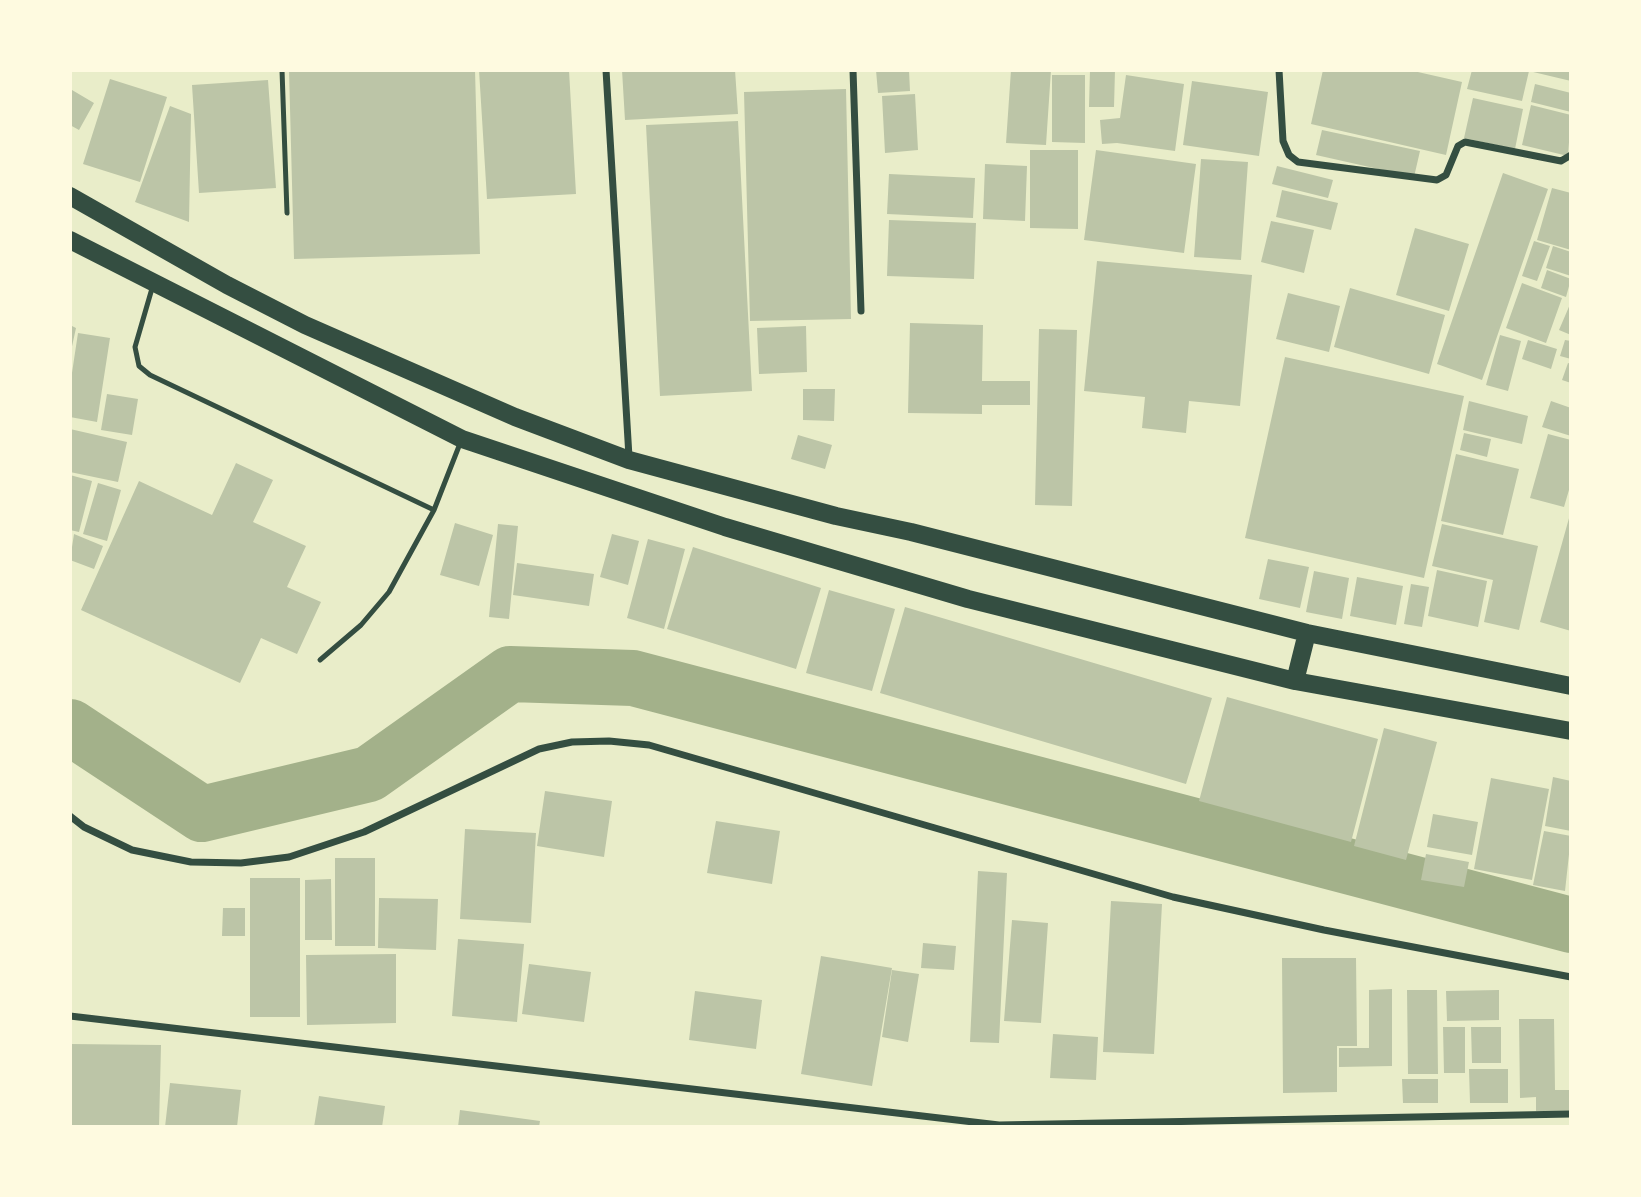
<!DOCTYPE html>
<style>
body{margin:0}
#map{position:relative;width:1641px;height:1197px;overflow:hidden;background:#e9edc9;font-family:Raleway,sans-serif}
canvas{display:block}
.frame{position:absolute;inset:0;border:72px solid #fefae0;pointer-events:none}
</style>
<div id="map">
<canvas width="1641" height="1197"></canvas>
<div class="frame"></div>
</div>
<script>
const c = document.querySelector('canvas').getContext('2d');
c.lineJoin = 'round';
const toPath = rows => new Path2D(rows.map(r => 'M' + r).join(''));
function stroke(path, color, width, dash) { c.strokeStyle = color; c.lineWidth = width; c.lineCap = dash ? 'butt' : 'round'; c.setLineDash(dash || []); c.stroke(path); }
function fill(path, color) { c.fillStyle = color; c.fill(path, 'evenodd'); }
stroke(toPath([
 [70,727,202,814,369,774,510,674,633,678,1571,925]
]), '#a3b18a', 56);
fill(toPath([
 [289,70,475,70,480,254,294,259],
 [479,70,569,70,576,194,487,199],
 [622,70,735,70,738,114,625,120],
 [876,70,909,70,910,91,878,93],
 [1011,70,1051,70,1046,145,1006,143],
 [1090,70,1115,70,1114,107,1089,107],
 [1323,70,1409,70,1462,82,1446,155,1311,124],
 [1472,70,1571,70,1571,81,1529,71,1522,101,1467,89],
 [1052,75,1085,75,1085,143,1052,142],
 [1126,75,1184,84,1175,151,1117,143,1102,144,1100,120,1120,118],
 [110,79,167,97,140,182,83,164],
 [268,80,276,188,199,193,192,85],
 [1192,81,1268,92,1259,156,1183,145],
 [1535,84,1571,93,1571,112,1531,102],
 [846,89,851,319,750,321,744,92],
 [72,90,94,103,79,130,70,125],
 [915,94,918,150,885,153,882,96],
 [1473,98,1523,109,1515,149,1464,138],
 [1531,105,1571,115,1568,156,1522,145],
 [170,106,191,114,189,222,135,202],
 [738,121,752,391,660,396,646,125],
 [1322,130,1420,151,1414,177,1316,155],
 [1030,150,1078,150,1078,229,1030,228],
 [1096,150,1196,164,1184,253,1084,240],
 [1201,159,1248,162,1241,260,1194,257],
 [985,164,1027,166,1025,221,983,219],
 [1277,166,1333,180,1328,198,1272,184],
 [1503,173,1548,189,1482,380,1437,364],
 [889,174,975,178,973,218,887,214],
 [1552,188,1571,193,1571,250,1537,240],
 [1282,190,1338,203,1331,230,1276,217],
 [889,220,976,223,974,279,887,276],
 [1271,221,1314,230,1304,273,1261,262],
 [1415,228,1469,244,1449,311,1396,295],
 [1534,241,1550,246,1537,281,1522,276],
 [1553,246,1571,252,1571,276,1546,268],
 [1097,261,1252,275,1240,406,1189,401,1186,433,1142,428,1145,397,1084,391],
 [1547,270,1571,279,1566,297,1541,288],
 [1522,283,1562,298,1546,343,1506,328],
 [1350,288,1445,315,1429,374,1334,347],
 [1288,293,1340,306,1329,352,1276,339],
 [1571,302,1571,335,1559,330],
 [910,323,983,325,982,381,1030,381,1030,405,982,405,982,414,908,413],
 [70,325,76,328,71,351,70,351],
 [806,326,807,372,759,374,757,328],
 [1039,329,1077,330,1072,506,1035,505],
 [78,333,110,338,97,422,70,417,70,386],
 [1500,335,1521,341,1508,391,1486,385],
 [1528,340,1557,349,1551,369,1522,359],
 [1565,340,1571,341,1571,359,1560,356],
 [1285,357,1464,396,1424,578,1245,538],
 [1568,363,1571,364,1571,383,1562,380],
 [803,389,835,389,834,421,803,420],
 [107,394,138,399,132,435,101,430],
 [1469,401,1528,416,1522,444,1463,430],
 [1551,401,1571,408,1571,436,1542,427],
 [70,429,127,442,118,482,70,472],
 [1464,433,1491,439,1487,457,1460,450],
 [1548,434,1571,440,1571,483,1564,507,1530,498],
 [798,435,832,445,825,469,791,459],
 [1456,454,1519,469,1503,535,1441,521],
 [236,463,273,480,253,522,306,546,287,587,321,602,297,654,261,638,240,683,81,610,139,481,212,515],
 [70,475,92,481,79,532,70,530],
 [98,483,121,490,107,541,83,534],
 [1571,511,1571,631,1540,622],
 [455,523,493,535,479,586,440,575],
 [498,524,518,526,509,619,489,617],
 [1442,524,1538,546,1519,630,1484,622,1493,580,1432,566],
 [74,534,103,546,94,569,70,560],
 [612,534,639,541,628,585,600,577],
 [648,539,685,549,664,629,627,618],
 [693,547,821,588,796,669,667,629],
 [1268,559,1309,567,1300,608,1259,599],
 [517,563,594,574,589,606,513,595],
 [1437,570,1487,581,1478,627,1428,616],
 [1314,571,1349,578,1342,619,1306,612],
 [1357,577,1403,586,1396,625,1350,616],
 [1411,584,1429,587,1422,627,1404,624],
 [829,590,895,609,872,691,806,673],
 [905,607,1212,698,1186,784,880,693],
 [1227,697,1378,739,1351,842,1199,801],
 [1384,728,1437,742,1406,860,1354,846],
 [1553,777,1571,781,1571,831,1545,826],
 [1491,778,1549,789,1532,880,1474,869],
 [545,791,612,801,604,857,537,846],
 [1433,814,1478,822,1472,855,1427,847],
 [716,821,780,831,772,884,707,873],
 [465,829,536,833,531,923,460,919],
 [1544,831,1571,836,1565,891,1533,885],
 [1426,854,1469,862,1464,887,1421,880],
 [335,858,375,858,375,946,335,946],
 [978,871,1007,873,999,1043,970,1042],
 [250,878,300,878,300,1017,250,1017],
 [331,879,332,940,305,940,305,880],
 [379,898,438,899,436,950,378,948],
 [1111,901,1162,904,1154,1054,1103,1052],
 [223,908,245,908,245,936,222,936],
 [1012,920,1048,923,1041,1023,1004,1021],
 [458,939,524,944,517,1022,452,1016],
 [923,943,956,946,954,970,921,968],
 [396,954,396,1023,307,1025,306,955],
 [821,956,892,968,872,1086,801,1074],
 [1282,958,1356,958,1357,1046,1337,1046,1337,1092,1283,1093],
 [529,964,591,972,584,1022,522,1014],
 [892,970,919,974,908,1042,882,1037],
 [1392,989,1392,1066,1339,1067,1339,1048,1369,1048,1369,990],
 [1407,990,1437,990,1438,1074,1408,1074],
 [1499,990,1499,1020,1447,1021,1446,991],
 [695,991,762,1000,756,1049,689,1040],
 [1519,1019,1554,1019,1555,1090,1571,1090,1571,1111,1536,1111,1536,1097,1520,1098],
 [1443,1027,1465,1027,1465,1073,1444,1073],
 [1471,1027,1501,1027,1501,1063,1472,1063],
 [1053,1034,1098,1037,1096,1080,1050,1078],
 [70,1044,161,1045,159,1127,70,1127],
 [1469,1069,1508,1069,1508,1103,1470,1103],
 [1402,1079,1438,1079,1438,1103,1403,1103],
 [170,1083,241,1090,237,1127,165,1127],
 [319,1096,385,1106,382,1127,314,1127],
 [460,1110,540,1121,539,1127,458,1127]
]), '#bcc5a7');
stroke(toPath([
 [282,70,287,213],
 [153,285,135,347,139,366,150,375,434,510,461,441],
 [320,660,361,625,389,592,434,510]
]), '#344e41', 5);
stroke(toPath([
 [606,70,629,457],
 [853,70,861,311],
 [1279,70,1283,141,1289,155,1298,162,1437,180,1446,175,1458,146,1465,142,1561,161,1571,155],
 [70,816,84,827,132,850,191,862,241,863,289,857,364,832,539,749,572,742,609,741,649,745,1173,897,1324,930,1571,977],
 [70,1016,999,1125,1571,1114]
]), '#344e41', 7);
stroke(toPath([
 [70,196,227,285,305,325,515,417,629,460,836,516,911,532,1307,633,1571,686],
 [70,240,462,439,725,527,968,599,1295,681,1571,731],
 [1295,681,1307,633]
]), '#344e41', 18);
</script>
